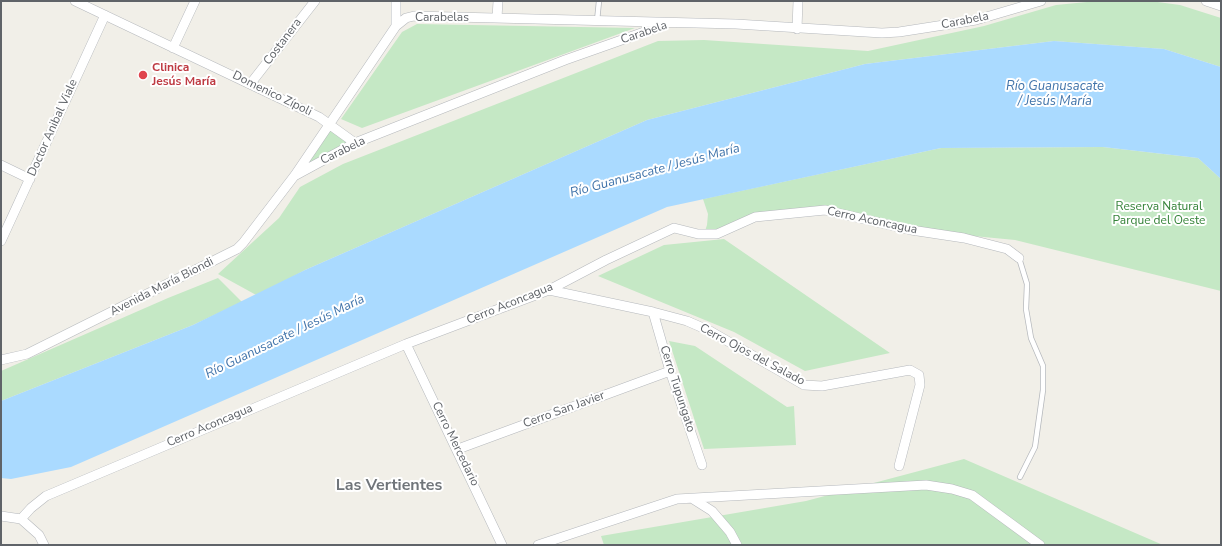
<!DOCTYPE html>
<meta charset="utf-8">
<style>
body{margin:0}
#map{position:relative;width:1222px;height:546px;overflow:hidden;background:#f1efe8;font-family:"Nunito Sans",sans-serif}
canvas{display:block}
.frame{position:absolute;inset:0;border:2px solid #5f6368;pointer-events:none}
</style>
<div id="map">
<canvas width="1222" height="546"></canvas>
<div class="frame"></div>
</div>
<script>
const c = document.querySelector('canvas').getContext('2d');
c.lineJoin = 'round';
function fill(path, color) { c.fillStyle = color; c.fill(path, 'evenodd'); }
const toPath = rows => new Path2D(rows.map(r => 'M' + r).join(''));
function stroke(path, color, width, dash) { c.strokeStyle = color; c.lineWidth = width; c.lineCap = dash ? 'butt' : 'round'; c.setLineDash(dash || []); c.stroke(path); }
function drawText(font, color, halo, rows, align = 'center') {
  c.font = font + ' "Nunito Sans",sans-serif'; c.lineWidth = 4; c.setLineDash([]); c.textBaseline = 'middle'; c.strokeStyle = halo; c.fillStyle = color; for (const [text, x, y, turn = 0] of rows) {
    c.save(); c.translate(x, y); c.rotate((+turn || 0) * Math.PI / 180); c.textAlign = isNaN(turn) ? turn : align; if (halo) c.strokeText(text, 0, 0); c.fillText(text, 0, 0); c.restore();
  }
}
fill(toPath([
 [1097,1,1150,1,1180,5,1221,18,1221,67,1164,49,1054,41,865,64,647,120,305,270,258,296,218,274,279,218,300,187,343,164,658,41,704,40,868,51,984,26,1056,5],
 [417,24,635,28,362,128,341,119,402,32],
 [329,128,349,143,303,168],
 [1103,147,1198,158,1221,179,1221,291,1015,240,911,230,825,210,755,217,704,234,707,225,708,214,703,199,941,148],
 [724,239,890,353,805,371,734,332,598,276,664,245],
 [218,278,242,302,193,325,1,401,1,371,168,298],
 [669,341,695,346,787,407,794,406,796,445,704,449],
 [964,459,1163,545,604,545,601,536,806,501]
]), '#c5e8c5');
fill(toPath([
 [1054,41,1164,49,1221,67,1221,179,1198,158,1103,147,941,148,667,207,71,467,11,479,1,478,1,401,193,325,305,270,647,120,865,64]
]), '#aadaff');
const lane = toPath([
 [597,21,599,1],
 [1019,258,1027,284,1026,309,1031,338,1043,366,1043,390,1035,447,1020,477]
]);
const street = toPath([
 [75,1,319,117,355,143],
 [1206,1,1221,6],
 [497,18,498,1],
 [396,26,396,1],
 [797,29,798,1],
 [173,48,195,1],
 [251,83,315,1],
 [1,165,30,179],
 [296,175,355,143,565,60,664,25],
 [1,241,105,15],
 [549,290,653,312,687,321,710,331,804,385,822,386,910,370,919,375,920,385,899,466],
 [653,312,670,371,702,465],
 [406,344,502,545],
 [1,360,27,354,237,249,243,243,295,175,396,26,406,18,414,16,736,24,882,33,899,32,976,20,1041,1],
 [458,449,670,371],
 [693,499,712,511,730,532,737,545],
 [1,516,21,519,39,535,44,545],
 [21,519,31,508,46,496,406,344,549,290,606,260,674,228,698,234,717,234,755,217,825,210,911,230,964,238,1007,249,1019,258],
 [538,545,677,499,926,485,952,489,972,495,1040,545]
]);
stroke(lane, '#b5b8bc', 6);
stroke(street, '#b5b8bc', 10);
stroke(lane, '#fff', 4.5);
stroke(street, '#fff', 9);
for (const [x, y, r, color] of [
 [143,75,5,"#e0444e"]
]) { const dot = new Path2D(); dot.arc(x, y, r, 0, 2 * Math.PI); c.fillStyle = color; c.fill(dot); stroke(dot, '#fff', 1.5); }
drawText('12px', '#5f6368', '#fff', [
 ["Carabelas",442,18],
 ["Carabela",965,21,-11],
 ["Carabela",644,33,-19],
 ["Costanera",283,42,-53],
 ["Domenico Zípoli",272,94,26],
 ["Doctor Anibal Viale",53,128,-66],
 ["Carabela",343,151,-26],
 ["Cerro Aconcagua",872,221,12],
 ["Avenida María Biondi",162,287,-27],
 ["Cerro Aconcagua",510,304,-22],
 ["Cerro Ojos del Salado",752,355,28],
 ["Cerro Tupungato",677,389,72],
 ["Cerro San Javier",564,410,-20],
 ["Cerro Aconcagua",210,426,-23],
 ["Cerro Mercedario",455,444,64]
]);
drawText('bold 12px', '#be3a42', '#fff', [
 ["Clinica",152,68],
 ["Jesús María",152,82]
], 'left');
drawText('12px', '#348238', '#fff', [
 ["Reserva Natural",1159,207],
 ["Parque del Oeste",1159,221]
]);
drawText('italic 13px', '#4174aa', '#fff', [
 ["Río Guanusacate",1055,87],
 ["/ Jesús María",1055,102],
 ["Río Guanusacate / Jesús María",655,171,-15],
 ["Río Guanusacate / Jesús María",285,337,-26]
]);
drawText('bold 16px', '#70757a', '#fff', [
 ["Las Vertientes",389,486]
]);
</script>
